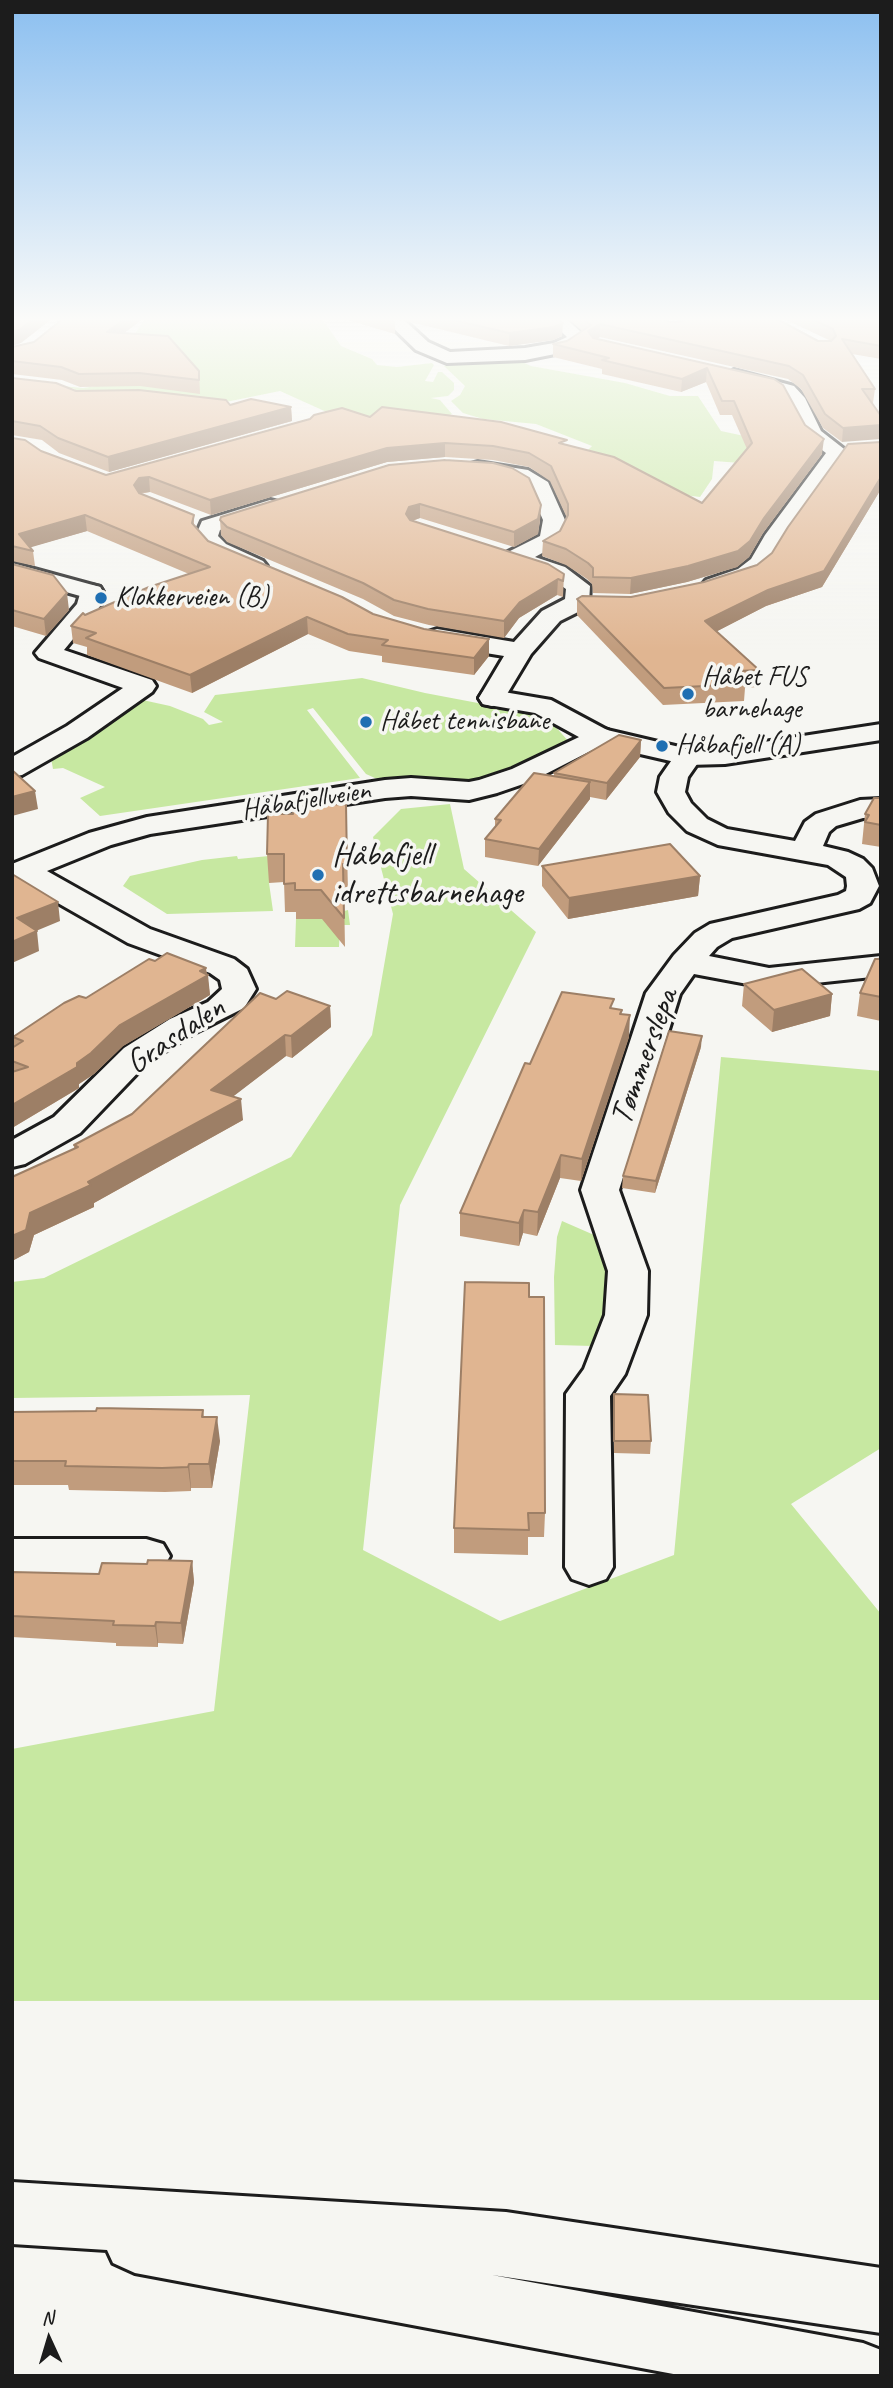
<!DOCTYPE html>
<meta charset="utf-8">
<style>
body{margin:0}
#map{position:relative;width:893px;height:2388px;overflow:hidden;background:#f6f6f2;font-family:Caveat,sans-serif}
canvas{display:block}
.frame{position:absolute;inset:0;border:14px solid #1c1c1c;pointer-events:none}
.north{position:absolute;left:14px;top:2304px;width:70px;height:70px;-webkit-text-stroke:5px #f6f6f2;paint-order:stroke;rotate:356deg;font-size:19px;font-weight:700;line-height:28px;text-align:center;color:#1c1c1c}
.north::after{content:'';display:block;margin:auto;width:24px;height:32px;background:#1c1c1c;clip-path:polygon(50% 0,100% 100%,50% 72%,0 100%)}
</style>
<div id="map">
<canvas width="893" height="2388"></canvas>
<div class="frame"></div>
<div class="north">N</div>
</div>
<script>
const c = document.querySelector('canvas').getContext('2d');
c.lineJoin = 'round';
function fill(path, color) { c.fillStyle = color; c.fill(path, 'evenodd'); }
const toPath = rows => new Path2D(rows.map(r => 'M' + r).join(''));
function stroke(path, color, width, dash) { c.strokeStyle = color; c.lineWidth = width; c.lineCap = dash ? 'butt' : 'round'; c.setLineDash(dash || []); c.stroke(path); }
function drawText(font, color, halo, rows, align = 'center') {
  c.font = font + ' Caveat,sans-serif'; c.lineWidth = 7; c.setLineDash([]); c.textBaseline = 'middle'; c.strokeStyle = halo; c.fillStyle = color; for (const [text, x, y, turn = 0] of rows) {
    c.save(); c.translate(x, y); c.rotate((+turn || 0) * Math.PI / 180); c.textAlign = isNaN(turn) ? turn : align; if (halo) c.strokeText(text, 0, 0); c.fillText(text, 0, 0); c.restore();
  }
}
fill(toPath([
 [162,318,307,318,323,320,341,346,372,359,377,365,397,367,432,363,434,365,425,381,433,382,438,372,442,372,454,383,454,390,448,396,431,398,440,400,452,414,447,416,470,420,474,428,331,414,280,391,221,403,74,392,75,389,62,386,83,388,167,375,116,345,136,332,145,319],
 [518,360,531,366,625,383,670,396,698,396,721,431,749,437,756,454,740,463,714,461,712,479,700,497,653,491,584,454,592,446,536,424,483,419,463,413,451,401,460,395,465,386,444,366,453,362],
 [362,678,425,693,536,714,554,725,570,743,500,777,469,783,386,783,366,774,313,708,307,710,360,778,100,816,80,798,105,787,63,768,53,769,51,758,138,699,170,706,203,719,209,725,223,722,204,712,215,695],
 [450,804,464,869,536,932,400,1205,363,1550,500,1621,674,1555,721,1057,881,1071,881,1448,791,1504,881,1614,881,2000,12,2001,12,1749,214,1711,250,1395,12,1398,12,1282,44,1278,291,1157,372,1035,393,914,373,837,401,809],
 [237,856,238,859,269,856,269,883,273,911,167,914,123,886,130,876,202,860],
 [348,910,350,925,340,925,339,947,295,947,296,919,344,919,344,911],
 [562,1221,601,1238,610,1292,602,1331,593,1346,555,1345,554,1277,557,1237]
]), '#c7e8a1');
const street = toPath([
 [383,318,402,318,428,342,450,352,525,348,554,343,567,337,547,318,565,318,588,338,565,352,525,360,447,363,416,350,383,318],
 [734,370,794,386,805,398,821,431,848,452,784,541,768,568,754,579,714,592,706,590,702,585,706,580,738,569,751,559,765,535,826,453,806,438,786,400,780,394,727,380,725,376,734,370],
 [478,462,528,470,548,482,565,520,565,531,557,545,535,557,565,567,590,586,589,603,586,608,560,621,531,654,501,704,492,706,483,704,479,698,504,656,437,645,428,642,424,637,428,632,437,629,514,642,542,611,565,599,566,589,549,577,506,563,502,558,506,553,540,536,543,520,530,490,515,480,471,472,467,468,471,464,478,462],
 [270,500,278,502,281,507,278,512,220,530,218,536,226,544,263,561,267,566,263,571,247,571,210,554,195,537,202,521,270,500],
 [91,585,100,587,103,592,101,605,64,650,152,680,156,686,152,692,87,738,22,775,12,777,12,757,67,726,123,688,39,658,35,653,77,604,82,587,91,585],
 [598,728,608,730,612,736,608,742,532,781,497,793,469,800,411,796,385,798,150,834,111,845,47,871,150,929,234,959,247,969,256,989,244,1008,194,1033,148,1062,80,1133,25,1164,12,1167,12,1140,54,1117,124,1048,170,1019,208,1002,222,989,220,980,210,973,128,943,21,882,12,884,12,864,89,833,147,817,385,780,411,778,469,782,479,780,512,769,598,728],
 [688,749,698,751,702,757,688,777,685,792,691,803,707,819,727,829,795,841,805,822,816,814,860,800,881,799,881,817,863,818,836,826,829,832,823,846,848,852,863,859,872,868,879,886,870,903,859,909,732,938,717,947,709,956,769,968,881,956,881,976,769,988,694,974,680,994,619,1190,648,1271,647,1315,625,1374,610,1396,613,1567,606,1579,589,1585,572,1579,565,1567,566,1394,584,1369,605,1315,608,1271,581,1190,646,993,674,955,695,933,710,924,838,895,846,891,847,886,846,877,828,865,718,845,687,831,669,813,657,792,660,777,678,751,688,749],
 [12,1539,146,1539,163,1544,170,1556,163,1568,146,1573,12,1573,12,1539]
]);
const secondary = toPath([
 [12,563,100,587,103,592,100,597,91,599,12,577,12,563],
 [492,690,551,700,607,730,688,749,725,748,881,724,881,740,725,764,688,765,588,742,535,713,483,704,479,698,483,692,492,690]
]);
const highway = toPath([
 [12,2182,506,2212,881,2268,881,2333,492,2275,863,2343,881,2350,881,2376,684,2376,135,2273,113,2263,107,2250,12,2244,12,2182]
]);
stroke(street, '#1c1c1c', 6);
stroke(secondary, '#1c1c1c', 6);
stroke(highway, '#1c1c1c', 6);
fill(street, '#f6f6f2');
fill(secondary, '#f6f6f2');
fill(highway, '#f6f6f2');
fill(toPath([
 [64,318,144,318,124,333,199,371,200,394,140,386,80,387,62,380,12,374,12,347,34,342],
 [341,318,392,318,395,321,395,334],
 [405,318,557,318,562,336,553,340,509,346,410,322],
 [568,318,663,318,669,322,679,322,673,318,775,318,818,341,831,341,782,318,881,318,881,359,852,354,875,389,873,403,872,403,842,442,823,428,801,389,788,379,600,337,597,339,774,379,805,425,822,454,763,533,749,557,737,567,687,582,630,594,593,593,592,584,587,579,566,565,542,556,543,541,560,531,567,518,550,481,529,467,493,460,445,457,387,462,211,515,150,492,140,494,194,515,194,526,208,541,373,614,489,656,474,675,382,662,382,656,349,651,308,634,192,693,87,655,87,647,73,643,71,626,85,615,189,574,87,531,30,547,33,551,35,566,12,561,12,438,41,451,106,475,370,417,567,445,702,503,747,449,732,415,720,415,706,382,681,392,602,374,602,369,553,357,553,344,567,341,582,331],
 [12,378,76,391,230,405,291,407,292,421,109,472,59,453,42,440,12,435],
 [881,442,881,489,822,587,766,606,717,631,759,670,757,687,745,688,744,701,663,705,577,615,577,599,631,597,704,582,757,565,772,553],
 [529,478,541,505,540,520,538,534,514,547,420,518,412,521,564,574,563,597,557,595,519,618,504,638,429,625,394,616,363,599,227,542,221,535,220,520],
 [12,564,69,610,46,636,12,626],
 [641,740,640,757,606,800,590,797,590,799,538,866,485,857,485,839,495,827,495,819,554,776,554,773],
 [881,798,881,847,862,844,865,814],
 [346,804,348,892,344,893,345,947,322,919,296,919,296,912,285,912,284,882,269,883,267,854],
 [542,866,700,876,698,896,568,919,542,886],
 [881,956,881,1021,857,1016,860,993],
 [155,961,206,968,210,995,123,1046,94,1074,79,1084,79,1088,12,1128,12,1048,14,1047,13,1037],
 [744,984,832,994,830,1016,772,1032,742,1006],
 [276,999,330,1006,331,1027,292,1058,286,1056,233,1096,243,1120,94,1203,94,1207,34,1235,29,1252,12,1261,12,1177,74,1149,74,1145,132,1114],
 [614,1009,622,1014,629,1037,581,1181,560,1178,537,1236,523,1233,519,1246,460,1236,460,1213,530,1064],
 [701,1047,655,1193,622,1188,623,1176],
 [529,1297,545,1513,544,1537,528,1537,528,1555,454,1553,454,1528],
 [614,1394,651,1441,650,1454,614,1453],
 [203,1410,204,1417,220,1441,212,1488,191,1488,191,1491,165,1492,69,1490,68,1485,12,1485,12,1412],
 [192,1561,194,1582,183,1644,158,1643,158,1647,116,1646,116,1643,12,1637,12,1572,99,1574,147,1564]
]), '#c19c7d');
fill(toPath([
 [35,318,53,318,21,343,12,346,12,332],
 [126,318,144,318,108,345,107,332],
 [563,323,562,336,553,340,509,346,509,333],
 [600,324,600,337,587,344,588,331],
 [707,368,706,382,681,392,682,379],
 [291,407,292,421,109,472,108,457],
 [881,425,881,439,842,442,843,428],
 [824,439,822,454,763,533,749,557,737,567,687,582,630,594,631,578,764,518],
 [445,443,445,457,387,462,211,515,210,500,387,448],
 [149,477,150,492,140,493,136,500,134,485,139,478],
 [881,477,881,489,822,587,766,606,704,638,705,621],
 [420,504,420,518,409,522,406,514,409,507],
 [541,505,540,520,538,534,514,547,514,532],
 [85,515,87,531,25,549,19,534],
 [558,579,557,595,519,618,504,638,504,621,520,602],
 [67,593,69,610,46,636,44,619],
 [307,617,308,634,192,693,190,675],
 [489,639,489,656,474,675,474,658],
 [641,740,640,757,606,800,607,783],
 [590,782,590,799,538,866,539,849],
 [35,791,38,809,12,816,12,797],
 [700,876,698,896,568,919,569,898],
 [58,902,60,921,19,938,17,918],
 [37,931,39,951,12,963,12,942],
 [206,968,206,976,208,975,210,995,123,1046,94,1074,79,1084,79,1088,12,1128,12,1105,77,1063,120,1025],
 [832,994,830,1016,772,1032,774,1010],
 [330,1006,331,1027,292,1058,291,1036],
 [630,1015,629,1037,581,1181,582,1159],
 [285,1035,286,1056,213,1112,211,1090],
 [702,1036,701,1047,655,1193,656,1181],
 [241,1099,243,1120,94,1203,94,1207,34,1235,29,1252,12,1261,12,1236,30,1213],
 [561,1155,560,1178,537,1236,538,1212],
 [524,1210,523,1233,519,1246,519,1223],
 [217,1417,220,1441,212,1488,209,1464],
 [189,1464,191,1488,191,1491,188,1467],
 [192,1561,194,1582,183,1644,181,1623],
 [156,1622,158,1643,158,1647,155,1626]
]), '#9d7f66');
const building = toPath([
 [12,318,35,318,19,330,12,332,12,318],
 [64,318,126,318,107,332,168,336,199,371,199,380,139,373,79,374,61,367,12,361,12,347,34,342,64,318],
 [445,318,557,318,563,323,554,327,509,333,445,318],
 [582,318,663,318,669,322,681,322,685,318,775,318,818,341,831,341,836,336,833,329,810,318,881,318,881,346,842,339,875,389,862,389,881,416,881,425,843,428,825,414,803,375,789,366,600,324,588,331,593,338,774,379,783,385,805,425,824,439,764,518,750,541,738,551,688,566,631,578,593,577,593,568,588,563,566,549,543,541,560,531,568,515,568,504,551,466,529,453,493,446,445,443,387,448,210,500,149,477,139,478,134,485,139,493,194,515,192,523,208,541,342,597,373,614,424,629,489,639,474,658,382,645,388,640,348,634,307,617,190,675,86,638,96,633,71,626,83,613,85,615,149,587,210,567,85,515,19,534,33,551,12,546,12,438,25,440,41,451,106,475,310,419,314,415,342,408,370,417,382,407,501,422,567,440,559,443,614,457,702,503,752,443,734,401,722,401,707,368,682,379,602,360,609,358,553,344,567,341,591,325,582,318],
 [12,378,56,383,76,391,139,390,226,400,230,405,251,399,291,407,108,457,58,438,40,426,12,421,12,378],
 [881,442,881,477,824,571,768,590,705,621,759,670,739,671,746,684,664,688,577,599,582,596,631,597,704,582,757,565,772,553,788,527,848,444,881,442],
 [445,460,493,463,512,468,529,478,541,505,538,519,514,532,420,504,409,507,406,514,410,520,548,564,564,574,563,581,558,579,520,602,504,621,428,609,394,600,363,583,227,527,220,520,221,517,389,465,445,460],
 [12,564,53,575,67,593,44,619,12,610,12,564],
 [619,735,641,740,607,783,554,773,619,735],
 [12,770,35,791,12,797,12,770],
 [534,773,590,782,539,849,485,839,501,820,495,819,534,773],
 [874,798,881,798,881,825,865,822,869,815,865,814,874,798],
 [346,804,347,864,343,864,344,918,321,890,295,890,295,883,284,884,284,854,267,854,268,814,293,814,293,806,346,804],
 [670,844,700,876,569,898,542,866,670,844],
 [12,874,58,902,17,918,37,931,12,942,12,874],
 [167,953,206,968,200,971,208,975,120,1025,91,1053,77,1063,77,1067,12,1105,12,1072,28,1067,12,1061,12,1048,23,1041,13,1037,64,1003,79,996,86,998,149,959,155,961,167,953],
 [881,956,881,997,860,993,875,959,879,959,881,956],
 [802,969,832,994,774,1010,744,984,802,969],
 [287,991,330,1006,291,1036,285,1035,211,1090,241,1099,88,1182,91,1185,30,1213,26,1230,12,1236,12,1177,78,1147,74,1145,132,1114,260,993,276,999,287,991],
 [562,992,614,999,610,1008,622,1010,620,1014,630,1015,582,1159,561,1155,538,1212,524,1210,519,1223,460,1213,525,1063,530,1064,562,992],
 [669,1031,702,1036,656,1181,623,1176,669,1031],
 [465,1282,529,1283,529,1297,544,1297,545,1513,528,1513,529,1530,454,1528,465,1282],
 [614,1394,648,1395,651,1441,614,1441,614,1394],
 [97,1408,203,1410,202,1417,217,1417,209,1464,189,1464,188,1467,162,1468,65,1466,66,1461,12,1461,12,1412,96,1411,97,1408],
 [148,1560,192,1561,181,1623,156,1622,155,1626,113,1625,114,1621,12,1616,12,1572,99,1574,102,1563,147,1564,148,1560]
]);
fill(building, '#e0b591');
stroke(building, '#9d7f66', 2);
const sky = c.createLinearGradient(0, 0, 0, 652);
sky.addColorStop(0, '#8bbff0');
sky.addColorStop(0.49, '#fbfbf9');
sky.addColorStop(1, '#fbfbf900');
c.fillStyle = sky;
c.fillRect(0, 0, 893, 652);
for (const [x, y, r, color] of [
 [101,598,7,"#1f6fb2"],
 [688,694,7,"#1f6fb2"],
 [366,722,7,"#1f6fb2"],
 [662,746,7,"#1f6fb2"],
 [318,875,7,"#1f6fb2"]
]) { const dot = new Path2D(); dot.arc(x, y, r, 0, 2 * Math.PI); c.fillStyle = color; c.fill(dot); stroke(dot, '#f6f6f2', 2.5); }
drawText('28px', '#1c1c1c', '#f6f6f2', [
 ["Klokkerveien (B)",115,598],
 ["Håbet FUS",702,678],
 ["barnehage",702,710],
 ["Håbet tennisbane",380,722],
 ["Håbafjell (A)",676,746]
], 'left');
drawText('28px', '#1c1c1c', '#f6f6f2', [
 ["Håbafjellveien",306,801,-9]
]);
drawText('33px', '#1c1c1c', '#f6f6f2', [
 ["Håbafjell",332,856],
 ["idrettsbarnehage",332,894]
], 'left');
drawText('33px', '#1c1c1c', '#f6f6f2', [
 ["Grasdalen",176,1036,-34],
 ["Tømmerslepa",645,1057,-70]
]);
</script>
